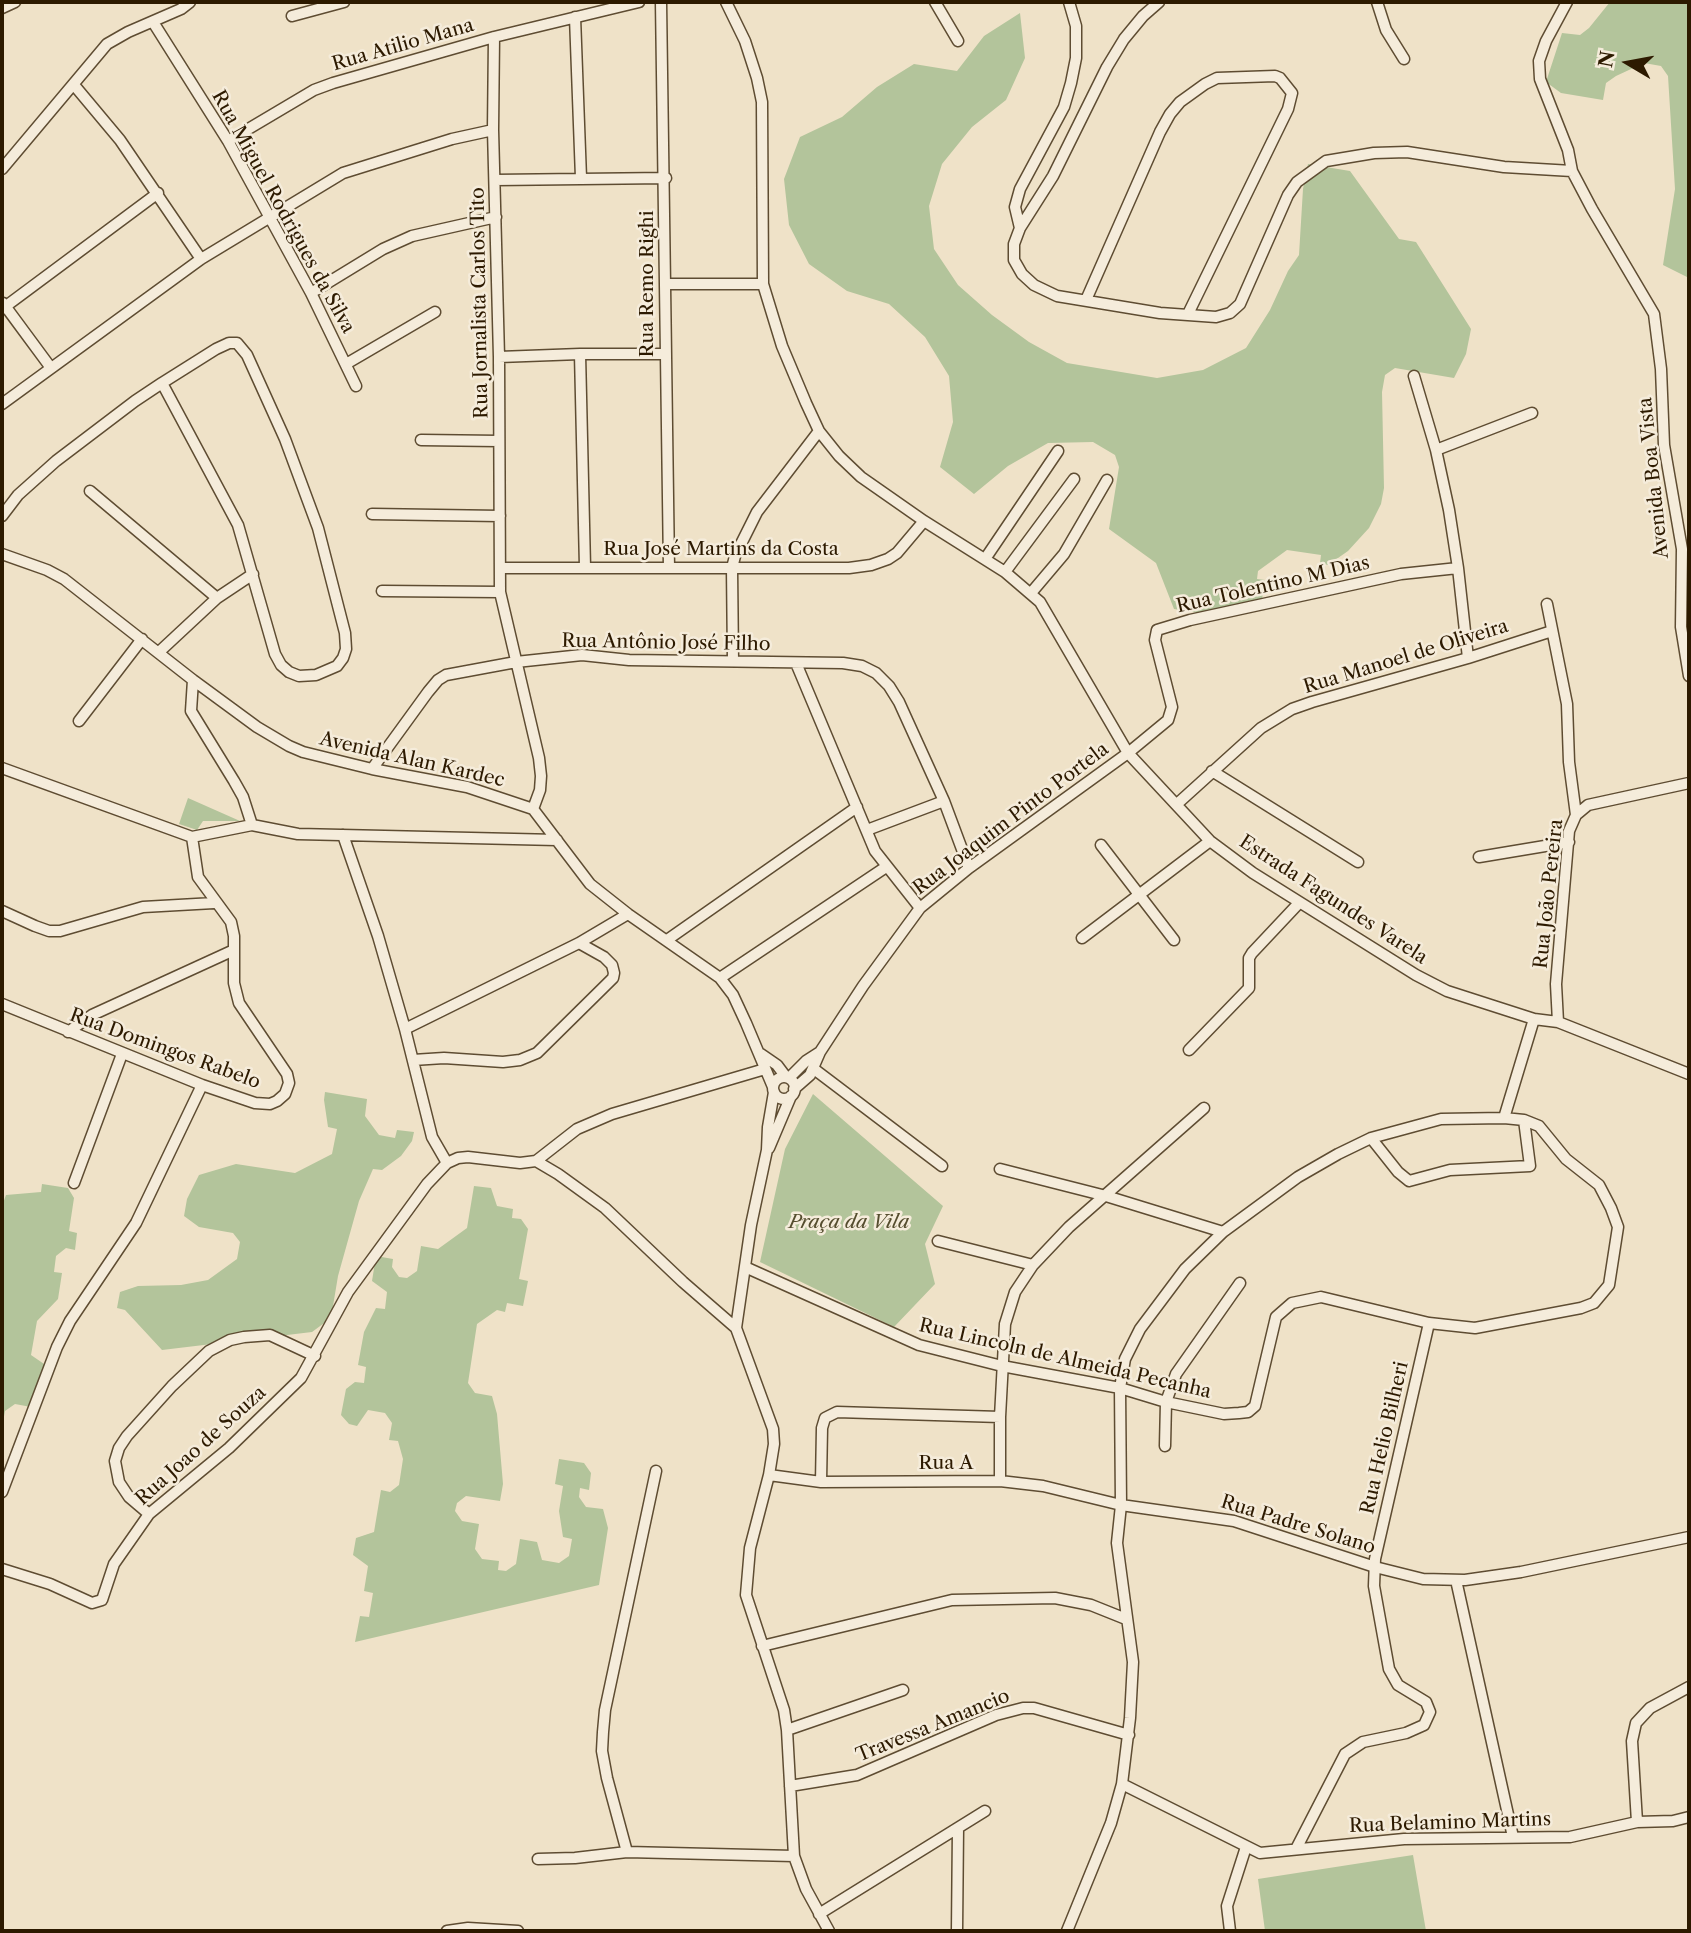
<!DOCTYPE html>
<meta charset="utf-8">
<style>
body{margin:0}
#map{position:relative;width:1691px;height:1933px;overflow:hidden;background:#efe2c8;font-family:"Libre Caslon Text",serif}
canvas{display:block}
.frame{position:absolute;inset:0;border:4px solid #2d1a00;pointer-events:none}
.north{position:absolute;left:1593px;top:28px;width:70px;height:70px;-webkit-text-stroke:5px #f5ecdb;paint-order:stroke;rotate:280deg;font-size:19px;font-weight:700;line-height:28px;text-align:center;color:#2d1a00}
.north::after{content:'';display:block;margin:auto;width:24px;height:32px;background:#2d1a00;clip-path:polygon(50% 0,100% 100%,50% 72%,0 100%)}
</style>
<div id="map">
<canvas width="1691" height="1933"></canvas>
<div class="frame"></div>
<div class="north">N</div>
</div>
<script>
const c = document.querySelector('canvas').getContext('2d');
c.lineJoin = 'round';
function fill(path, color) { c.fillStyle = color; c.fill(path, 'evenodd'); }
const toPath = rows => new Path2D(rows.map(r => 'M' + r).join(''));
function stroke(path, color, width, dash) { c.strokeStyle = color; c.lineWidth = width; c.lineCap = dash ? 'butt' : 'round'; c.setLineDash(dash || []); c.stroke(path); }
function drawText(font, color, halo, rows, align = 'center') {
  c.font = font + ' "Libre Caslon Text",serif'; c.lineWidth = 5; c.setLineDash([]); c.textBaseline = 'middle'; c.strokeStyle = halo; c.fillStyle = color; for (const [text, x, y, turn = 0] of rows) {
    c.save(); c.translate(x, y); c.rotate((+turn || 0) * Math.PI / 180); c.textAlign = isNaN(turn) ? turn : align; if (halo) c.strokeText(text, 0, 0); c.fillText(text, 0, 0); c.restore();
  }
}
fill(toPath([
 [1610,2,1689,2,1689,278,1663,265,1675,189,1668,76,1661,66,1644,63,1616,76,1606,83,1603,100,1561,93,1546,82,1562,33,1580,35,1589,28],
 [1020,13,1025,58,1006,100,972,127,942,164,929,206,934,249,958,285,992,315,1029,342,1067,363,1157,378,1203,370,1246,348,1270,310,1288,271,1299,255,1303,189,1308,164,1350,171,1399,239,1416,242,1471,329,1466,354,1454,378,1395,368,1385,375,1382,392,1384,488,1381,504,1369,528,1348,551,1328,565,1320,563,1321,555,1287,550,1258,571,1257,579,1265,580,1261,606,1199,613,1174,609,1156,563,1109,529,1119,467,1115,455,1093,442,1048,443,1008,466,974,494,940,467,953,422,949,376,925,337,889,304,847,291,809,264,789,225,784,179,800,137,842,117,877,87,914,64,957,71,984,36],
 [188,798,240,821,203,821,197,830,179,824],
 [325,1092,367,1099,365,1116,379,1135,395,1138,397,1130,414,1132,412,1141,401,1156,382,1170,373,1169,359,1201,338,1276,331,1318,312,1332,162,1350,125,1310,117,1308,120,1292,138,1286,181,1285,208,1280,237,1259,240,1242,233,1233,199,1227,184,1216,187,1199,199,1175,236,1164,295,1173,332,1154,337,1129,328,1127,324,1100],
 [813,1094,943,1206,925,1244,935,1284,894,1327,760,1262,785,1149],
 [42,1184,68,1188,74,1198,69,1231,77,1233,75,1250,66,1248,56,1256,54,1272,62,1273,58,1299,37,1321,31,1355,47,1366,31,1407,15,1404,5,1411,2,1428,2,1206,6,1195,41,1192],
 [474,1186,491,1188,497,1206,513,1209,512,1218,521,1219,528,1229,519,1279,528,1281,523,1306,507,1303,505,1312,497,1310,477,1324,468,1383,475,1393,492,1396,497,1414,503,1484,500,1501,466,1496,457,1503,455,1511,462,1521,479,1524,475,1549,482,1559,499,1561,498,1570,506,1571,516,1564,520,1539,537,1542,542,1560,559,1563,569,1556,572,1539,563,1537,559,1511,563,1486,555,1484,559,1459,584,1463,591,1473,589,1490,580,1488,579,1497,586,1507,603,1509,608,1528,599,1585,355,1642,360,1616,369,1617,373,1593,364,1591,368,1566,353,1555,356,1538,374,1532,381,1490,390,1492,399,1485,403,1459,398,1441,389,1440,392,1423,385,1413,368,1410,357,1426,349,1424,341,1415,346,1389,355,1382,364,1383,366,1367,358,1365,364,1332,376,1308,385,1309,387,1292,372,1281,376,1256,393,1259,392,1267,399,1277,407,1278,417,1271,421,1246,438,1249,467,1228],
 [1413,1855,1426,1931,1265,1931,1258,1879]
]), '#b3c49b');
const minor = toPath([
 [661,2,669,567],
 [726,2,745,41,757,78,762,102,763,284,782,346,806,403,819,431,839,456,861,477,924,521,1005,572,1040,602,1128,753,1210,841,1253,873,1416,975,1447,991,1534,1019,1558,1022,1689,1074],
 [935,2,958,41],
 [1069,2,1076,26,1076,58,1071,83,1064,107,1020,189,1015,207,1020,228,1014,244,1014,260,1022,274,1034,285,1057,296,1160,313,1216,317,1230,313,1240,304,1288,195,1297,182,1326,161,1374,153,1407,152,1504,167,1572,171],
 [1377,2,1386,30,1404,59],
 [1567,2,1546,41,1539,61,1540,79,1568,150,1572,171,1592,209,1654,314,1661,369,1664,445,1682,549,1681,627,1689,676],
 [2,8,15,2],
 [292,16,344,2],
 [575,17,581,178],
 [153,22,228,141,311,293,356,386],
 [494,37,493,130,499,357,500,592,539,758,541,776,540,790,533,809],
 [74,85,120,140,201,259],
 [228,141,314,90,333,83,494,37,639,2],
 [2,169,107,44,128,32,181,9,190,2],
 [495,180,666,178],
 [1020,228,1053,176,1107,67,1124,39,1143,16,1159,2],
 [666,284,763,284],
 [311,293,383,249,412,236,496,217],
 [1086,300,1160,132,1170,114,1180,102,1205,84,1217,78,1275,76,1280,78,1292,93,1288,109,1188,314],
 [3,303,51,368],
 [2,309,158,193],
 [580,354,585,567],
 [499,357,580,354,665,354],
 [346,364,435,312],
 [1414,376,1436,450,1449,510,1458,568,1468,658],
 [2,404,201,259,343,173,452,139,493,130],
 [421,440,499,441],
 [1436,450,1532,413],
 [90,491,217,598],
 [372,514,500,516],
 [2,516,18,495,56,461,135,401,162,383,216,349,229,343,237,343,247,355,285,439,318,528,345,633,346,649,343,658,337,666,316,675,299,676,289,672,281,665,275,654,238,525,162,383],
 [2,554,47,570,64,579,193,680,257,727,289,746,303,752,372,769,467,787,533,809,590,884,628,914,720,978,733,995,746,1023,773,1087],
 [985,559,1058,451],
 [501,568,849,568,871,565,888,559,897,553,924,521],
 [1005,572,1074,479],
 [382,591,500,592],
 [1031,593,1064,554,1107,480],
 [1547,604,1567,704,1569,762,1576,815,1569,831,1556,984,1558,1022],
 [159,652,217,598,253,574],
 [733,661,732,568,735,556,757,512,819,431],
 [796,663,875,851,920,908],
 [193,680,191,711,234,781,243,797,252,825],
 [79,721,142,639],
 [2,768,192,837,252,825,298,834,557,840],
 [372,769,428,692,438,680,446,675,516,662,582,655,629,660,843,663,862,666,876,673,889,686,899,702,944,801,969,868],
 [1212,771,1358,862],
 [1177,804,1261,728,1292,709,1312,702,1468,658,1552,631],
 [1576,815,1588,805,1689,783],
 [867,830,944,801],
 [343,835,378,936,405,1029,432,1137,447,1163],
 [1101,845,1174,940],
 [1479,857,1569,842],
 [2,911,35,926,49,931,60,931,143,907,214,903],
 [1082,938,1210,841],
 [667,940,857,807],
 [720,978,886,867],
 [2,1004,202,1085,255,1103,270,1104,277,1101,285,1094,289,1083,287,1074,239,1003,234,983,234,936,231,922,198,877,192,837],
 [405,1029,579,943,628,914],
 [68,1032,92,1015,234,950],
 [1189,1050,1249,988,1249,958,1252,953,1299,903],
 [761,1054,777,1065,786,1077],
 [413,1060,444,1058,503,1062,520,1060,537,1053,613,978,614,973,612,965,604,957,579,943],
 [814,1069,942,1166],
 '773 1088a11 11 0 1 1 22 0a11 11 0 1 1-22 0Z',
 [789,1078,806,1061,820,1052],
 [794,1089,810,1075,820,1052,863,986,920,908,969,868,1128,753,1168,720,1172,707,1155,640,1157,630,1190,620,1401,574,1458,568],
 [774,1092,768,1127,767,1150,751,1225,736,1328,773,1429,774,1444,769,1475,750,1548,746,1595,784,1710,787,1730,794,1856,806,1889,829,1931],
 [1504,1118,1534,1019],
 [1371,1138,1398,1172,1409,1181,1450,1170,1530,1166,1524,1120],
 [769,1148,791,1096],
 [536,1161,577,1129,612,1114,765,1069],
 [1000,1169,1106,1196,1223,1232],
 [74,1183,122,1054],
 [938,1241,1033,1265],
 [745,1267,919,1345,1002,1366,1120,1388,1166,1402,1224,1414,1239,1413,1248,1412,1255,1406,1276,1317,1292,1303,1321,1297,1429,1323,1475,1328,1581,1308,1594,1303,1609,1285,1618,1227,1611,1208,1599,1185,1566,1159,1539,1126,1524,1120,1504,1118,1441,1119,1371,1138,1338,1154,1298,1177,1223,1232,1185,1269,1140,1329,1125,1359,1120,1388,1121,1505,1117,1543,1133,1662,1130,1718,1122,1784,1111,1823,1067,1931],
 [1165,1446,1166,1402,1176,1374,1240,1283],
 [769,1475,821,1482,1000,1481,1043,1486,1121,1505,1234,1521,1375,1567,1423,1579,1465,1580,1521,1572,1689,1537],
 [1000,1481,1000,1417,1005,1324,1015,1292,1033,1265,1069,1227,1204,1108],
 [821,1482,822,1428,825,1418,837,1412,1000,1417],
 [2,1492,57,1347,70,1321,136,1223,202,1085],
 [149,1514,129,1497,119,1482,115,1461,119,1448,127,1436,172,1386,209,1351,230,1340,244,1337,270,1335,315,1356],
 [2,1569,50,1584,92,1603,102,1600,114,1564,149,1514,229,1448,301,1378,348,1292,427,1184,447,1163,458,1158,468,1157,520,1163,536,1161,558,1174,605,1208,683,1282,736,1328],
 [1456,1580,1513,1837],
 [762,1646,952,1600,1055,1598,1091,1605,1126,1619],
 [787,1730,903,1690],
 [1122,1784,1260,1853,1404,1839,1570,1837,1637,1822,1673,1821,1689,1817],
 [790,1786,857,1775,996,1715,1023,1708,1034,1708,1129,1735],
 [1637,1822,1632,1741,1636,1723,1650,1708,1689,1687],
 [1296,1849,1345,1754,1363,1742,1406,1733,1424,1725,1430,1712,1426,1702,1398,1685,1389,1669,1374,1586,1375,1559,1429,1323],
 [627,1852,607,1778,602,1751,603,1732,605,1710,656,1471],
 [538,1859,575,1858,627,1852,794,1856],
 [819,1914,985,1811],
 [447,1931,468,1928,518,1931],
 [957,1931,958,1828],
 [1230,1931,1227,1906,1246,1847]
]);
stroke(minor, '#5e4c32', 13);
stroke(minor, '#f5ecdb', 10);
drawText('19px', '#2d1a00', '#f5ecdb', [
 ["Rua Atilio Mana",403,45,-16],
 ["Rua Miguel Rodrigues da Silva",283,212,61],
 ["Rua Remo Righi",648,284,-90],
 ["Rua Jornalista Carlos Tito",480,303,-91],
 ["Avenida Boa Vista",1654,478,-96],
 ["Rua José Martins da Costa",721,550],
 ["Rua Tolentino M Dias",1273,585,-13],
 ["Rua Antônio José Filho",666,643,1],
 ["Rua Manoel de Oliveira",1406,657,-17],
 ["Avenida Alan Kardec",412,760,13],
 ["Rua Joaquim Pinto Portela",1011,819,-37],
 ["Rua João Pereira",1549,894,-84],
 ["Estrada Fagundes Varela",1333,900,33],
 ["Rua Domingos Rabelo",165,1049,20],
 ["Rua Lincoln de Almeida Pecanha",1065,1359,13],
 ["Rua Helio Bilheri",1385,1438,-77],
 ["Rua Joao de Souza",201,1446,-42],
 ["Rua A",946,1464],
 ["Rua Padre Solano",1298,1525,17],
 ["Travessa Amancio",933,1726,-22],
 ["Rua Belamino Martins",1450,1823,-2]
]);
drawText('italic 19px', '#554d2e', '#f5ecdb', [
 ["Praça da Vila",849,1223]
]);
</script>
